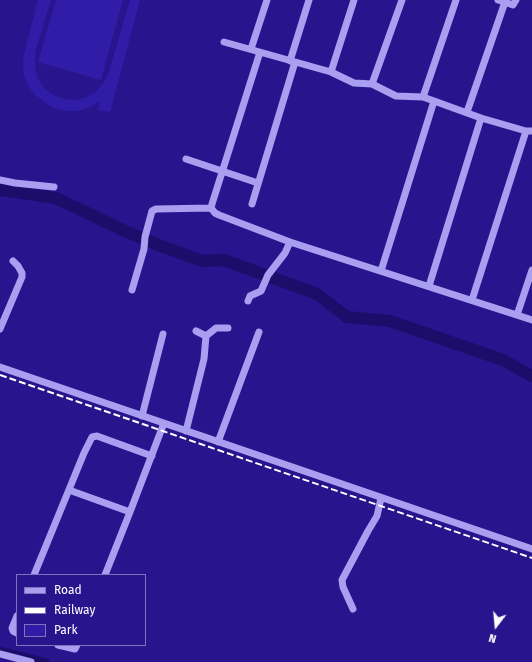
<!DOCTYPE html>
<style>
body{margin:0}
#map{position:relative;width:532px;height:662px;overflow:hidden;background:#28148d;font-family:"Fira Sans",sans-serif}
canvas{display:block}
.legend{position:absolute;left:16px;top:574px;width:130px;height:72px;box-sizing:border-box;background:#28148d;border:1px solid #7e72bb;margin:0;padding:5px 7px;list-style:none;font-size:12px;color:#fff}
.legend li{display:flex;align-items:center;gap:8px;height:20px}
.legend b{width:20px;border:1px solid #7e72bb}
.north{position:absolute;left:476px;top:606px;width:40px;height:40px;-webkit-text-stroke:3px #28148d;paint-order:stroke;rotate:196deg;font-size:11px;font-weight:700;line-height:16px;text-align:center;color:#fff}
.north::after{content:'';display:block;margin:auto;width:14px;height:18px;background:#fff;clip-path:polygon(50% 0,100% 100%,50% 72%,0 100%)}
</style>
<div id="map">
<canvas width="532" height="662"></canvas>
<ul class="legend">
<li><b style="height:5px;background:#aa9ef0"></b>Road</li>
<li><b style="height:5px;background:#fff"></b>Railway</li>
<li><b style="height:11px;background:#311ca7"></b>Park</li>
</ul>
<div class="north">N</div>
</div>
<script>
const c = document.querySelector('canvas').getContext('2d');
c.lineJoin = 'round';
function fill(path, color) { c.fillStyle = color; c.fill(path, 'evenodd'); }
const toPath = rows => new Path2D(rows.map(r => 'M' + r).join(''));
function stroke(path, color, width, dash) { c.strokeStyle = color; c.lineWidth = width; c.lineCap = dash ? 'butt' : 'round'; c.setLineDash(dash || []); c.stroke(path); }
fill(toPath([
 [38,0,51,0,35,52,35,64,37,77,44,88,55,96,64,99,76,100,87,97,96,92,102,85,108,75,130,0,140,0,110,112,98,110,100,101,88,108,77,111,66,111,53,108,35,95,29,87,24,76,23,64,24,54],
 [56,0,123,0,101,80,38,62]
]), '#311ca7');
stroke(toPath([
 [0,650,46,662]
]), '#1c0d6a', 7);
stroke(toPath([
 [0,190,56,198,127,232,161,246,202,261,224,260,317,294,347,317,390,321,503,360,532,376]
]), '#1c0d6a', 12);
stroke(toPath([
 [498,0,513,5,516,0],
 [224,42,331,72,354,83,372,84,396,96,423,97,481,118,526,131,532,131],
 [251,49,267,0],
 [260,52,212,204,211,208,215,213,219,215,290,242,532,320],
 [290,61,309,0],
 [331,72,354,0],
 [372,84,402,0],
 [423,97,456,0],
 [467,112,505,2],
 [186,159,258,183],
 [0,180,15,183,54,187],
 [252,204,295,62],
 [381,271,434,101],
 [429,286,481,118],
 [132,290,144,249,145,237,152,211,156,209,211,208],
 [472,300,526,131],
 [248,301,250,296,261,291,268,275,285,253,290,242],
 [517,315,532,270],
 [0,329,22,277,22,273,18,266,13,261],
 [206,336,216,328,228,328],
 [0,367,532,549],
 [142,416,163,334],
 [186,431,204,359,206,336,196,331],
 [218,442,259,332],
 [69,490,130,512,164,423],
 [34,575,84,453,92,437,97,436,152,456],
 [105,575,130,512],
 [353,609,343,587,342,580,368,531,377,516,381,498],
 [17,616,12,628,13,631,17,633],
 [58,645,75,649,77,645],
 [0,654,31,662]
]), '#aa9ef0', 7);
stroke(toPath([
 [0,375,532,558]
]), '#fff', 2, [7, 3]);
</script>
